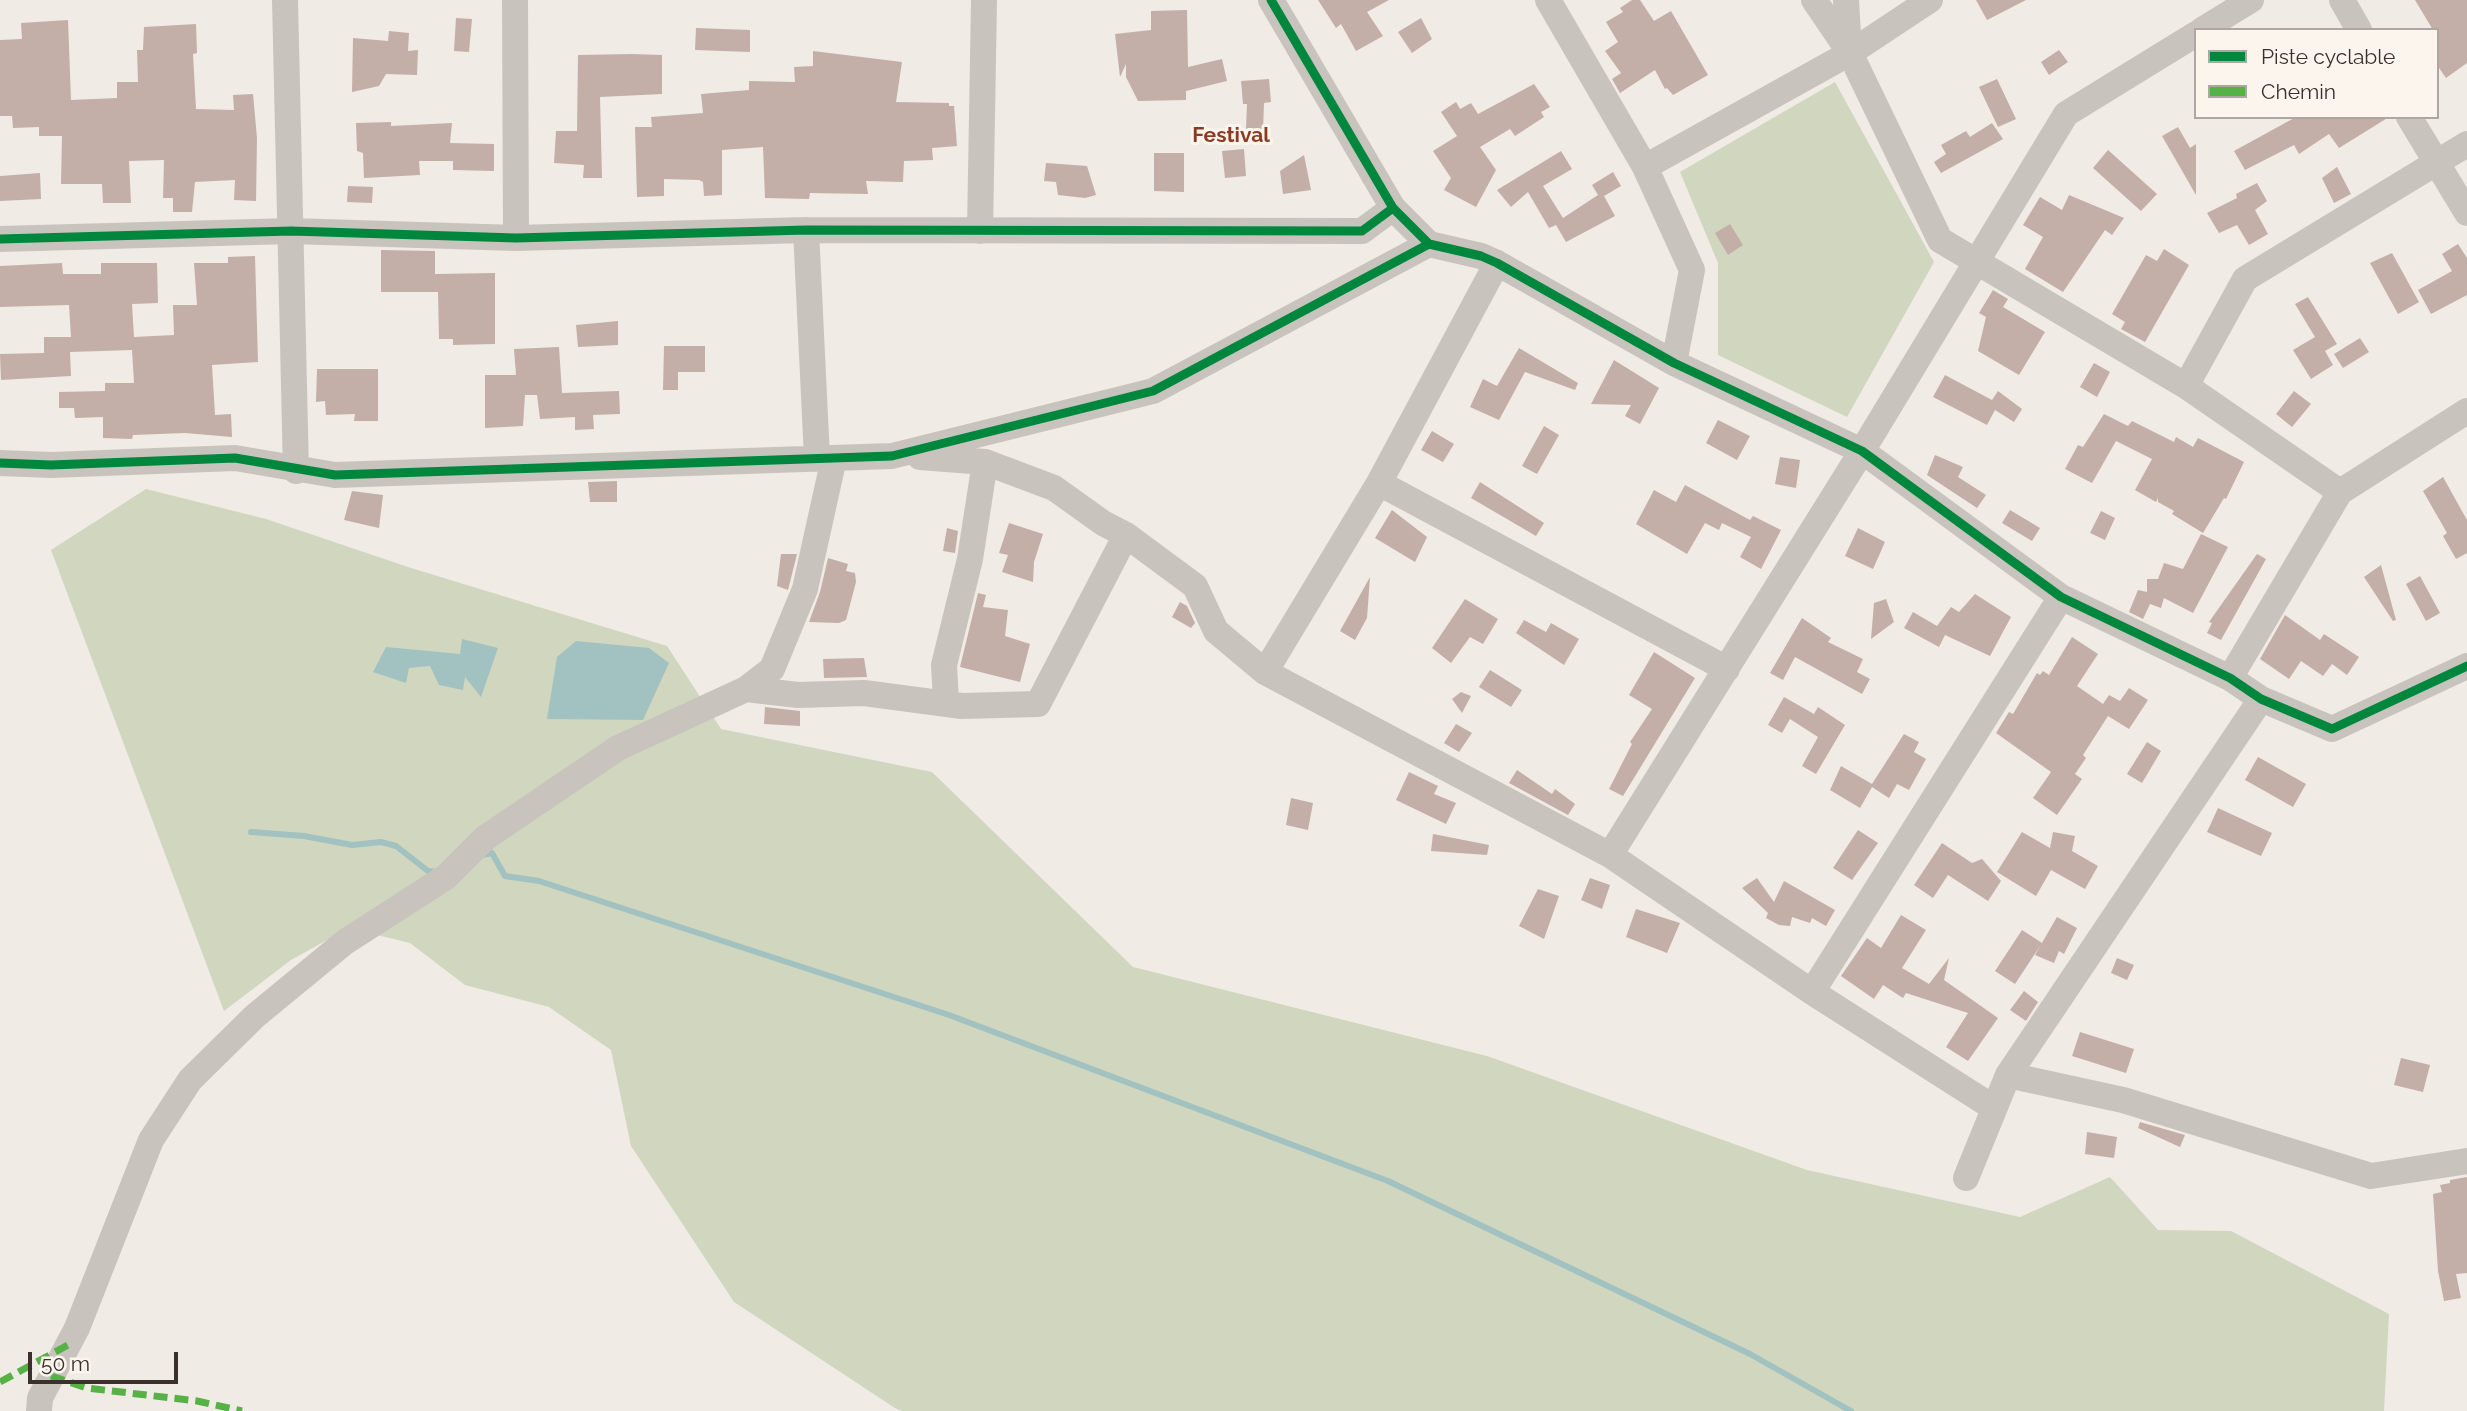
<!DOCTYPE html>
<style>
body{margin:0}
#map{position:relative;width:2467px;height:1411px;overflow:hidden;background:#f0ebe5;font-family:Raleway,sans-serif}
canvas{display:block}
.legend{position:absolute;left:2194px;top:28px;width:245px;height:91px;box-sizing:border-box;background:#fbf5ee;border:2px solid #aea6a0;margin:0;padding:9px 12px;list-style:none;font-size:21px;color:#3b302b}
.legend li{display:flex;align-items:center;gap:14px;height:35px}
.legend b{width:35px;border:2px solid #aea6a0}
.scale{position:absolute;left:28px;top:1352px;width:150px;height:32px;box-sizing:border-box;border:4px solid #3b302b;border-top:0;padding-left:9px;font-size:21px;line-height:24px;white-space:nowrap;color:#3b302b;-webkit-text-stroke:5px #fbf5ee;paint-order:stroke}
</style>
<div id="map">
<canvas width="2467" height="1411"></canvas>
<ul class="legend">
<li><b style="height:9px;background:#00873e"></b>Piste cyclable</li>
<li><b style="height:9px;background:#57b246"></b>Chemin</li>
</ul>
<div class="scale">50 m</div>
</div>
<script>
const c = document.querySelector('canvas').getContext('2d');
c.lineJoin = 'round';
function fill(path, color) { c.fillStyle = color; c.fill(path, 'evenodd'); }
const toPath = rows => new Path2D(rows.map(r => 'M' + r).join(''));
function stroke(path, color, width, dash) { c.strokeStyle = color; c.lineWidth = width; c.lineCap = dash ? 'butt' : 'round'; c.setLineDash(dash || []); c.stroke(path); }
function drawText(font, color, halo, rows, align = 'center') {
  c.font = font + ' Raleway,sans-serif'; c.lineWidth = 6; c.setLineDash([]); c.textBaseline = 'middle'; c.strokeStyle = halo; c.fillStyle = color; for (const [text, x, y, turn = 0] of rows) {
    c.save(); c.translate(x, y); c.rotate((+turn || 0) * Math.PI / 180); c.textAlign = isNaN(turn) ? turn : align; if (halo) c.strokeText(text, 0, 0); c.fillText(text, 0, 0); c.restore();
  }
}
fill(toPath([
 [1835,82,1934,262,1847,417,1718,355,1718,263,1680,172],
 [146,489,266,519,411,568,667,646,721,729,932,772,1133,967,1487,1056,1807,1170,2020,1217,2110,1177,2158,1230,2231,1231,2389,1314,2384,1411,902,1411,895,1408,734,1302,631,1146,611,1050,549,1007,465,985,410,943,349,928,291,960,224,1011,51,550]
]), '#d1d6bf');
fill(toPath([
 [462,639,498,648,481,697,465,677,463,690,439,685,430,666,409,668,406,683,373,672,386,647,460,654],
 [576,641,649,648,669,663,643,720,547,719,557,657]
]), '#a1c2c1');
stroke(toPath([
 [251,832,304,836,352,845,381,842,396,846,428,871,437,872],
 [482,855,492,853,505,876,539,881,949,1015,1388,1181,1750,1354,1851,1411]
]), '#a1c2c1', 6);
fill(toPath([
 [1318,0,1389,0,1367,12,1383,36,1356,51,1341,24,1336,28],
 [1632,0,1640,0,1654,21,1671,11,1708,75,1673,95,1667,88,1665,89,1655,70,1620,93,1612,79,1621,73,1605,51,1618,42,1606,22,1623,12,1620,8],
 [1976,0,2026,0,1987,20],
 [2415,0,2467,0,2467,63,2446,78,2437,65,2437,30,2433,30],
 [1187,10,1188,67,1222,59,1227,81,1186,91,1186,100,1138,101,1126,77,1126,64,1120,77,1115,34,1151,30,1151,11],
 [456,18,472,19,469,52,454,51],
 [1421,18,1432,39,1412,53,1398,32],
 [68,20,71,100,117,98,117,82,138,82,137,50,143,50,144,27,196,24,197,53,193,54,196,109,234,110,233,95,253,94,257,138,256,201,234,200,235,180,195,182,192,212,173,212,173,198,163,198,164,160,129,161,131,203,103,203,102,184,61,184,62,136,39,136,39,127,13,128,12,116,0,116,0,40,22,39,21,23],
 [696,28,750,30,750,52,695,50],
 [389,31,409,33,408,51,418,50,417,75,386,74,379,86,352,92,353,38,388,41],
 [2059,50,2068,62,2049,75,2041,62],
 [813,51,902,62,896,102,949,103,949,106,954,106,957,146,932,148,933,160,904,161,903,182,866,181,868,194,810,193,809,199,765,198,763,147,722,150,722,195,704,196,703,182,699,180,664,179,664,196,637,197,635,127,652,127,651,117,703,113,701,94,749,90,749,81,795,82,794,67,813,66],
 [632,54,662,55,662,94,600,97,602,178,583,178,584,165,554,163,556,131,577,131,578,55],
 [1269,79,1271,102,1264,103,1263,130,1246,129,1247,104,1243,104,1241,81],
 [1997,79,2016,119,1998,127,1979,87],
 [1534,84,1550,107,1541,112,1544,117,1515,136,1510,129,1480,147,1496,170,1476,207,1444,190,1451,178,1433,151,1457,136,1441,112,1456,102,1460,109,1471,103,1478,114],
 [2296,117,2389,117,2339,148,2329,134,2299,154,2294,145,2245,170,2234,151],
 [391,122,391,126,452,123,450,143,494,144,494,171,453,170,453,161,419,161,420,175,364,178,363,153,357,151,356,123],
 [1992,123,2003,139,1941,173,1934,162,1946,154,1941,145,1966,131,1970,137],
 [2178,127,2190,148,2196,144,2196,195,2162,136],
 [1244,149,1246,176,1225,178,1222,151],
 [2108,150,2157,194,2141,211,2093,168],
 [1561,151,1572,169,1543,186,1563,218,1598,195,1592,185,1613,172,1621,186,1604,196,1615,216,1566,242,1556,225,1549,228,1528,192,1511,207,1497,190],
 [1154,153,1184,153,1184,192,1154,191],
 [1304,155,1311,190,1283,194,1280,171],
 [1046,163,1087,166,1096,195,1085,198,1058,195,1056,182,1044,181],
 [2337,167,2351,194,2334,203,2322,178],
 [40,173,41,199,0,201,0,176],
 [2257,183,2267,201,2255,210,2268,234,2249,245,2237,225,2219,233,2207,213,2237,198,2236,194],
 [348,186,373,187,372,203,347,202],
 [2069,195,2124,218,2112,235,2105,230,2063,292,2025,269,2043,237,2023,225,2040,197,2062,210],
 [1730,224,1743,245,1728,255,1715,233],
 [2458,244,2467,258,2467,295,2431,314,2418,290,2452,271,2442,254],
 [2164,249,2189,265,2145,342,2121,329,2125,322,2112,314,2146,255,2157,261],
 [381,250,435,251,435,274,495,273,495,344,453,345,453,339,439,339,438,292,381,292],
 [2392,253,2419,302,2398,314,2370,263],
 [255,256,258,362,212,365,215,415,231,414,232,437,185,433,133,435,132,439,103,438,103,417,75,418,74,408,59,408,59,392,105,391,105,383,134,383,132,350,70,352,71,376,1,380,0,354,44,353,44,337,71,337,69,305,0,307,0,266,62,263,63,274,101,274,101,263,157,263,158,303,132,304,134,337,174,335,173,305,197,305,194,263,228,263,228,257],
 [1993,290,2008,299,2003,307,2045,332,2019,375,1978,351,1986,317,1979,313],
 [2308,297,2337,344,2325,351,2333,365,2311,379,2293,350,2315,337,2295,304],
 [618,321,618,345,578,347,576,325],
 [2360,338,2369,352,2343,368,2334,354],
 [664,346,705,346,705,372,678,372,678,390,663,390],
 [559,347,562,393,619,391,620,414,593,415,594,429,575,430,575,417,540,419,537,395,525,395,523,426,485,428,485,375,516,375,514,349],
 [1519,348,1578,383,1575,390,1525,372,1499,420,1470,407,1483,379,1497,386],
 [1614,360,1659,388,1640,424,1625,416,1631,405,1591,404],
 [2094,363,2110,372,2097,397,2080,387],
 [317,369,378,369,378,421,354,421,355,414,326,415,325,401,316,402],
 [1945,375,1992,400,1998,391,2022,409,2014,422,1995,410,1987,425,1933,397],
 [2294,391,2311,404,2292,427,2276,414],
 [2104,414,2128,426,2132,421,2174,442,2176,437,2193,447,2198,438,2244,462,2226,499,2224,498,2203,533,2172,514,2174,511,2158,502,2158,498,2156,502,2135,490,2152,459,2116,441,2092,483,2065,469,2078,445,2083,447],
 [1718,420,1750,436,1737,460,1706,443],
 [1544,426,1559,435,1537,474,1522,466],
 [1432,431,1454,444,1443,462,1421,450],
 [1935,455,1963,467,1958,477,1986,495,1977,508,1927,475],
 [1780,457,1800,460,1796,488,1775,484],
 [2443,477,2467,520,2467,553,2456,559,2443,536,2447,533,2423,491],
 [617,481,617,502,590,502,588,482],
 [1480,482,1544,523,1536,536,1471,498],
 [1685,485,1750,520,1753,516,1781,530,1761,569,1740,557,1751,537,1722,523,1719,530,1705,523,1687,554,1636,524,1654,490,1676,502],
 [352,491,383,495,379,528,344,520],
 [1392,510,1427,537,1415,562,1375,538],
 [2010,510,2040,528,2032,541,2002,523],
 [2101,511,2115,518,2105,540,2090,533],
 [1009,523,1043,534,1034,562,1033,582,1002,572,1008,555,999,553],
 [947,528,958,531,955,553,943,551],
 [1858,528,1885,542,1873,569,1845,556],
 [2201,534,2228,547,2193,613,2164,598,2161,608,2150,604,2143,619,2129,612,2138,590,2147,592,2147,579,2158,579,2164,563,2183,569],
 [781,554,797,554,788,590,777,586],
 [2257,554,2266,559,2221,640,2207,633,2212,623,2209,622],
 [828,558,848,564,846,571,855,573,856,582,846,620,839,623,809,622,820,592],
 [2381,565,2396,620,2393,621,2364,577],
 [2420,576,2440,613,2426,621,2406,584],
 [1370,577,1367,618,1355,640,1340,631],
 [978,593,986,595,983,607,1008,610,1005,636,1030,644,1020,682,960,667],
 [1975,594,2011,617,1990,656,1945,635,1939,647,1904,628,1913,612,1937,626,1951,607,1959,612],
 [1465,599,1498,619,1483,644,1470,637,1451,663,1432,648],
 [1886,599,1894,622,1871,639,1874,603],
 [1180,602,1187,606,1195,623,1191,628,1172,617],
 [2285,615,2320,640,2324,634,2359,657,2347,675,2332,664,2323,676,2301,661,2289,679,2260,659],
 [1802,618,1831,638,1828,642,1863,659,1857,672,1870,679,1862,694,1795,657,1783,680,1770,673],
 [1524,620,1546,632,1551,623,1579,639,1564,665,1516,633],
 [2072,637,2098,654,2077,686,2103,704,2109,695,2120,701,2129,688,2148,700,2129,729,2108,716,2083,755,2086,758,2075,774,2082,779,2057,815,2033,798,2051,772,1996,733,2009,712,2013,714,2037,673,2040,675,2043,671,2049,675],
 [1654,652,1695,678,1623,796,1609,789,1632,744,1630,742,1652,709,1629,695],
 [864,658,867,677,824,678,823,659],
 [1490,670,1522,690,1511,707,1479,687],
 [1461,692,1471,696,1462,713,1452,699],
 [1784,697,1814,714,1818,707,1845,725,1816,774,1802,766,1818,737,1790,719,1782,733,1768,725],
 [765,707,800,711,800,726,764,724],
 [1456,724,1472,733,1459,752,1444,743],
 [1904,734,1919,742,1914,752,1926,759,1909,790,1897,784,1889,798,1872,787,1860,808,1830,790,1841,766,1872,784],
 [2147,742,2161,751,2142,783,2127,774],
 [2258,757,2306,784,2293,807,2245,780],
 [1517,770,1552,794,1555,789,1575,804,1568,815,1509,783],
 [1409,772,1438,786,1434,794,1456,803,1446,824,1396,800],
 [1291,798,1313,803,1308,830,1286,825],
 [2218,808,2272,833,2261,856,2207,832],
 [1858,830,1878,843,1852,880,1833,868],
 [2022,832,2050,848,2053,832,2075,836,2072,851,2098,866,2085,889,2051,870,2036,896,1997,872],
 [1433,834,1489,845,1487,855,1431,851],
 [1942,843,1972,863,1982,859,2001,881,1988,901,1948,875,1933,898,1914,885],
 [1590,878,1610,885,1602,909,1581,900],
 [1757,878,1774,902,1784,881,1835,910,1826,926,1812,918,1810,923,1792,917,1790,926,1779,925,1766,918,1768,913,1742,888],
 [1538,889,1559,896,1544,939,1519,926],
 [1636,909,1680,923,1667,953,1626,937],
 [1901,915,1926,930,1902,968,1929,984,1949,958,1944,980,1998,1018,1968,1061,1946,1047,1968,1013,1906,993,1903,998,1883,985,1874,999,1841,976,1867,938,1881,948],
 [2057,917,2077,928,2064,954,2059,951,2054,963,2035,955],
 [2022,930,2042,943,2015,984,1995,971],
 [2117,958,2134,965,2127,980,2111,973],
 [2024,991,2038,1002,2026,1021,2010,1010],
 [2080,1032,2134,1049,2126,1073,2072,1056],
 [2401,1058,2430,1065,2423,1092,2394,1085],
 [2140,1122,2185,1135,2180,1147,2138,1128],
 [2087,1132,2117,1137,2114,1158,2085,1154],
 [2467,1177,2467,1273,2456,1274,2461,1298,2444,1301,2438,1271,2433,1194,2442,1192,2440,1185,2450,1183,2450,1180]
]), '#c3afa7');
stroke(toPath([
 [285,0,296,471],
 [515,0,516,238],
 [1271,0,1393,208,1429,244,1481,256,1497,263,1674,363,1862,451,2061,597,2230,678,2261,699,2332,729,2467,666],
 [1548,0,1645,167,1692,270,1674,363],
 [1814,0,1850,53,1940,240,2186,386,2340,492],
 [1846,0,1849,52],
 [2342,0,2359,30],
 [2202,30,2251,0],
 [2409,117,2467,213],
 [1645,167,1850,53,1930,0],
 [806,230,817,458],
 [980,231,984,0],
 [0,239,291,231,516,238,806,230,1362,231,1393,208],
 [2186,386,2245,279,2467,144],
 [920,457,985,462,1054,488,1103,523,1126,535,1195,586,1216,631,1265,672,1610,855,1812,992,1994,1108],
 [0,463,51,465,235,458,335,475,892,456,1153,391,1429,244],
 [1379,483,1727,669],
 [1265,672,1379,483,1497,263],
 [2230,678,2340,492,2467,411],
 [746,689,798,695,864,693,962,706,1038,704,1126,535],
 [946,701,944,665,970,559,985,462],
 [1610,855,1862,451,2066,114,2196,34],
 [1812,992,2061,597],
 [2008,1075,2123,1100,2371,1176,2467,1161],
 [1966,1178,2008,1075,2261,699],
 [39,1411,40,1398,77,1328,151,1140,190,1080,255,1016,345,942,446,877,485,838,618,748,746,689,772,669,805,589,834,458]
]), '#c9c3be', 26);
stroke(toPath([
 [51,1376,87,1388,197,1401,242,1411],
 [0,1382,68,1345]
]), '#57b246', 7, [14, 7]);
stroke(toPath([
 [1271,0,1393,208,1429,244,1481,256,1497,263,1674,363,1862,451,2061,597,2230,678,2261,699,2332,729,2467,666],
 [0,239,291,231,516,238,806,230,1362,231,1393,208],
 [0,463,51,465,235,458,335,475,892,456,1153,391,1429,244]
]), '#00873e', 9);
drawText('bold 21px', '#8c3b22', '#fbf5ee', [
 ["Festival",1231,136]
]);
</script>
